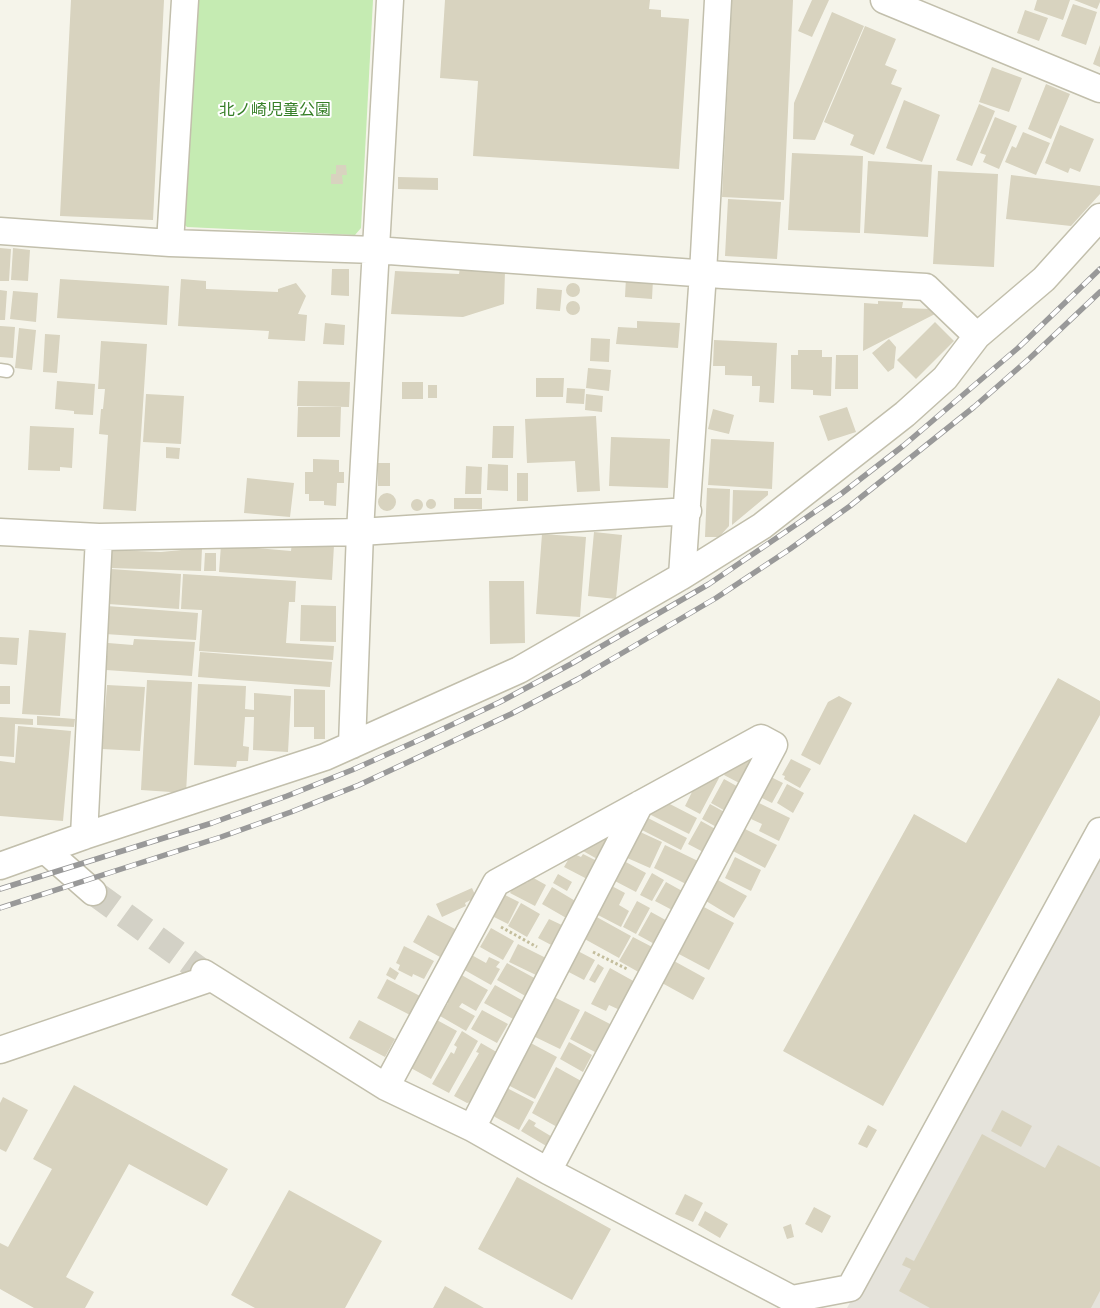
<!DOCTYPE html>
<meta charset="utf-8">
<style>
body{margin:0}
canvas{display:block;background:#f5f4ea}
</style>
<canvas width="1100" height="1308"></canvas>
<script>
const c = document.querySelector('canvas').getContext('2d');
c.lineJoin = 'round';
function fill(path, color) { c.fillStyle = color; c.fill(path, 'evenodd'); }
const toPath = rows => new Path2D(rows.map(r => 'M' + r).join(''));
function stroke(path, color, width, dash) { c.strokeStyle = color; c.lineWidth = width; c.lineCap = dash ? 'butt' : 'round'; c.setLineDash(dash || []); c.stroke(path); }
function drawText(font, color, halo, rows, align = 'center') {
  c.font = font + ' "Exo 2","Noto Sans JP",sans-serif'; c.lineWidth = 4; c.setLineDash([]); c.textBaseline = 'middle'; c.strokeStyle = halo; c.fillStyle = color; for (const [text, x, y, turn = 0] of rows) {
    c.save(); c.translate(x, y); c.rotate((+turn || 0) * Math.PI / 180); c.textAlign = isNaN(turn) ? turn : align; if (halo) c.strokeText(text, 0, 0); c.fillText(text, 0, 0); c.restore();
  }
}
fill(toPath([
 [1100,859,1100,1308,847,1308,998,1045]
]), '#e5e3db');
fill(toPath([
 [189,0,373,0,361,228,355,235,187,227,178,219]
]), '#c5ebb2');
fill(toPath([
 [71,0,164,0,153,220,60,216],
 [445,0,650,0,649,9,661,10,661,17,689,19,679,169,473,156,478,81,440,78],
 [732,0,793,0,784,200,722,197],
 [812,0,829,0,812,37,798,31],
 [1037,0,1070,0,1063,20,1034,10],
 [1074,0,1100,0,1100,2,1097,9],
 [1073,4,1097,12,1086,45,1061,36],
 [1025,10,1048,18,1039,41,1017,33],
 [832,12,864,26,815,140,793,139,794,103],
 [865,26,896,39,885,65,897,70,891,84,902,88,874,155,850,145,854,135,824,122],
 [1100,45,1100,67,1093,64],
 [992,67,1022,78,1009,112,979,102],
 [1046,84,1070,94,1051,139,1028,129],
 [904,100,940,115,922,162,886,148],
 [979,104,995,111,972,166,956,160],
 [995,117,1017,126,999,169,983,162,986,155,980,153],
 [1060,125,1094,139,1080,172,1070,168,1068,173,1045,163],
 [1023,132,1050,143,1036,175,1005,162,1012,146,1016,148],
 [792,153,863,156,860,233,788,230],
 [868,161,932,165,928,237,864,233],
 [336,165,346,165,347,175,342,175,343,184,331,184,331,174,336,174],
 [938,171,998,174,994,267,933,264],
 [1011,175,1100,186,1100,194,1071,226,1006,219],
 [398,177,438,178,438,190,398,189],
 [728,199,781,202,777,259,725,256],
 [0,248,11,249,9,281,0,281],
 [13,248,30,250,28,281,11,280],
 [460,268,505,271,504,304,463,317,391,314,395,271,459,274],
 [332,269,349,269,349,296,331,295],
 [626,277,653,279,652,299,625,297],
 [60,279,169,286,167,325,57,318],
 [181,279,206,281,206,289,278,292,278,289,296,283,306,296,298,314,307,315,305,341,268,339,269,331,178,326],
 '566 290a7 7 0 1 1 14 0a7 7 0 1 1-14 0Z',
 [537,288,562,290,560,311,536,309],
 [0,290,7,291,5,320,0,320],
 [13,291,38,293,36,322,10,319],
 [878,301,903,302,902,308,932,309,935,314,863,351,864,303,878,304],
 '566 308a7 7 0 1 1 14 0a7 7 0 1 1-14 0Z',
 [637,321,680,323,678,348,616,344,618,327,637,328],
 [935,322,954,341,916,379,897,360],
 [325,323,345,325,344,345,323,344],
 [0,326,15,327,13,358,0,357],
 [19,328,36,330,32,370,15,368],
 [45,334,60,335,57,373,43,372],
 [591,338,610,339,609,362,590,361],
 [889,339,896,347,894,368,888,372,872,353],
 [714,340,777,343,774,403,759,402,760,386,752,386,752,376,725,375,725,366,713,366],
 [101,341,147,344,136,511,103,509,108,435,99,434,101,409,103,409,105,389,98,389],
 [798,350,822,350,822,357,832,357,831,396,813,395,813,390,791,389,791,355,798,355],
 [836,355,858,355,858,389,835,389],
 [588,368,611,370,609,391,586,388],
 [536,378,564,378,563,397,536,397],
 [57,381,95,384,93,415,74,414,74,411,55,409],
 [298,381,350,382,349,407,297,406],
 [402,382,423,382,423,399,402,399],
 [428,385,437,385,437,398,428,398],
 [567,388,585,389,584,404,566,403],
 [146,394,184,396,181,444,143,442],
 [586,394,603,396,602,412,585,410],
 [298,407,341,407,340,437,297,437],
 [847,407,856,432,828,441,819,416],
 [713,409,734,415,729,434,708,429],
 [596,416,600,491,577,492,575,461,527,463,525,419],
 [30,426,74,428,72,468,60,467,60,471,28,470],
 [493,426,514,426,513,458,492,458],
 [611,437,670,439,668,488,609,486],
 [711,439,774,442,772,489,708,485],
 [166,447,180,448,179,459,166,458],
 [313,459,339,460,339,472,344,472,344,483,337,483,336,506,324,505,324,501,309,501,309,494,305,494,305,472,313,472],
 [378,463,390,463,390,486,378,486],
 [488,464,508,465,508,491,487,490],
 [466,466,482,467,481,494,465,494],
 [517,473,528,473,528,501,517,501],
 [247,478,294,483,290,517,244,513],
 [707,488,730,489,729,526,719,537,705,537],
 [733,490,768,491,768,495,732,525],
 '378 502a9 9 0 1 1 18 0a9 9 0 1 1-18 0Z',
 [454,498,482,498,482,509,454,509],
 '426 504a5 5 0 1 1 10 0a5 5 0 1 1-10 0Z',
 '411 505a6 6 0 1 1 12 0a6 6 0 1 1-12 0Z',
 [594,532,622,535,616,599,588,596],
 [542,534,586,537,580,617,536,614],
 [292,542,334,545,332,580,219,572,221,545,291,551],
 [202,548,201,571,111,568,112,550,161,552],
 [205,553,216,553,216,571,204,571],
 [111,569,181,574,179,609,108,604],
 [183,574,296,581,295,602,289,602,286,643,334,646,333,660,199,651,202,610,181,609],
 [489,581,524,581,525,643,490,644],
 [301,605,336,606,336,642,300,641],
 [107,606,198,613,196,640,105,634],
 [29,630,66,633,60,716,22,714],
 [0,637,19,638,17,665,0,664],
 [134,639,195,642,192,676,106,670,108,643,133,645],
 [200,652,332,662,330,687,198,677],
 [1058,678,1100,701,1100,715,883,1106,783,1051,914,814,966,843],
 [147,680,192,682,186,793,141,790],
 [198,684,246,686,245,709,254,710,254,693,291,696,288,752,253,750,254,717,245,717,243,746,249,747,248,761,237,761,236,767,194,765],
 [107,685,145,687,140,751,102,749],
 [0,686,10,686,10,704,0,704],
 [294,689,325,690,325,739,314,739,314,727,294,727],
 [839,696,852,703,820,765,801,755,828,702],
 [37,716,75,719,74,727,37,725],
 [0,717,33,719,33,725,15,724,14,757,0,756],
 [18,726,71,731,63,821,0,816,0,761,15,763],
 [750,751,759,756,743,785,724,775,730,765],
 [791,759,811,769,800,788,784,779,785,776,782,775],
 [715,776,719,778,700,814,685,806,692,792],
 [769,776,783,783,772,803,758,796],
 [724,779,742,789,729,813,711,803],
 [787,784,804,793,793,813,777,803],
 [666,802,697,818,689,834,649,814],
 [759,803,790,818,779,841,759,831,762,824,751,819],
 [710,804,728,814,720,829,702,819],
 [646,817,687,838,681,850,640,829],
 [701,821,719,831,707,854,688,844],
 [745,829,777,845,765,868,733,851],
 [638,831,662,842,650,868,625,857],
 [601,838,609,842,599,860,583,851,587,845],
 [665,845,698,861,686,884,654,868],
 [572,853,581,857,583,854,599,862,589,880,564,867],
 [735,857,761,870,751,891,725,878],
 [624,861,646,873,636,892,613,880],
 [652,873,664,880,652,901,640,895],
 [558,874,572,882,567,891,553,883],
 [530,876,546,885,535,906,510,893,516,883,522,881,527,883],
 [716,879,747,896,734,918,706,901,708,897,706,896],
 [666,882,684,892,674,911,655,901],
 [608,884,625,893,619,905,629,911,621,927,598,915,601,909,596,906],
 [552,887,577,902,568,919,542,904],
 [472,888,476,897,465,903,466,906,442,917,436,904],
 [501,893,519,902,508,924,490,915],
 [637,901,650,908,636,934,623,927],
 [521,903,540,914,527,937,508,926],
 [702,906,734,923,709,970,677,953],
 [651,912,671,923,658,946,638,935],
 [428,915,455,929,440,957,413,942],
 [593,915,631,936,619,958,581,937],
 [549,919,566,927,555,947,538,938],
 [491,928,514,941,503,960,480,947],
 [633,937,656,949,642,974,619,961],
 [518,944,546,958,536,975,509,962],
 [404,946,434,961,424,979,413,974,412,977,398,970,400,965,396,963],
 [574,949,595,960,584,980,563,969],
 [468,953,486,963,489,957,500,962,496,967,500,969,491,985,461,968],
 [674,961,705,978,693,1000,662,983],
 [507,963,538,980,529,998,497,980],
 [598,964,604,968,595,983,589,980],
 [390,967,399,973,395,980,386,975],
 [610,968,637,983,622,1011,609,1005,606,1011,591,1004],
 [458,973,488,990,476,1011,462,1003,459,1007,475,1016,466,1031,440,1016,448,1003,442,999],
 [387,979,420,996,410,1015,377,998],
 [495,985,525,1002,515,1020,484,1003],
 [552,996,580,1010,560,1049,531,1035],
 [482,1010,508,1024,497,1043,471,1029],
 [585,1011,610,1024,595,1052,570,1039],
 [435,1019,457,1031,431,1079,409,1067],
 [359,1020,395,1039,385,1057,349,1038],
 [462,1031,478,1041,449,1093,432,1084,451,1052,454,1054,457,1047,454,1045],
 [527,1041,557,1057,535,1099,504,1083],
 [569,1042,592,1055,583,1072,560,1059],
 [481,1043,500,1054,471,1102,467,1103,454,1096,479,1053,476,1052],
 [556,1067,583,1082,559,1128,532,1113],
 [74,1085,228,1169,207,1206,129,1164,66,1277,94,1292,85,1308,34,1308,0,1289,0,1243,8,1247,52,1169,33,1159],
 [505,1087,534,1102,519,1130,495,1117,491,1112],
 [3,1097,28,1110,6,1152,0,1149,0,1103],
 [1002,1110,1032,1126,1021,1147,991,1131],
 [529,1119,536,1123,534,1126,554,1138,548,1147,521,1131],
 [868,1125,877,1130,867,1148,858,1144],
 [982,1134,1045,1168,1058,1145,1100,1167,1100,1291,1091,1308,930,1308,899,1291,911,1269,902,1265,906,1257,914,1261],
 [517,1177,611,1229,572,1300,478,1249],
 [289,1190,382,1241,345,1308,255,1308,231,1295],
 [685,1194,703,1203,693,1222,675,1214],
 [814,1207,831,1216,822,1233,805,1224],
 [705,1211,728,1224,720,1238,698,1225],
 [791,1224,794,1237,787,1239,783,1227],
 [445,1286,484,1308,433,1308]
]), '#d8d3bf');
stroke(toPath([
 [93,892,204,973]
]), '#d3d1c6', 26, [26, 13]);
const lane = toPath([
 [0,370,7,371]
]);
const street = toPath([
 [884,0,1100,89],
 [0,231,170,243,375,250,723,275,926,287,977,336],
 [170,243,185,0],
 [0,532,99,537,360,532,688,511],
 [682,576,703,273,718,0],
 [352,745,360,532,390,0],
 [84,836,99,537],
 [45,850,93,892],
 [0,866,84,836,325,757,519,670,682,576,762,526,905,414,945,378,977,336,1044,279,1100,217],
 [204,973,386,1087,472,1128,548,1171,792,1299,850,1288,1100,831],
 [0,1050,211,978],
 [386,1087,496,883,761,738,774,745,548,1171],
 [472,1128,640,804]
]);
stroke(lane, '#c2bfac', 15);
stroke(street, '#c2bfac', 29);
stroke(toPath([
 [501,927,537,947],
 [593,952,627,969]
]), '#c4be9d', 3, [2.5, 2.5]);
stroke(lane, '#fff', 12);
stroke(street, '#fff', 26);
const rail = toPath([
 [0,889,212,823,287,796,352,770,428,736,500,702,571,664,709,584,841,494,903,446,1018,348,1100,269],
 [0,908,221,837,291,812,359,785,511,714,578,679,716,598,790,549,850,506,974,407,1030,358,1100,292]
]);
stroke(rail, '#999', 5.5);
stroke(rail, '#fff', 4, [11]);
drawText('16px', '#367f27', '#fff', [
 ["北ノ崎児童公園",275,110]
]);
</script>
